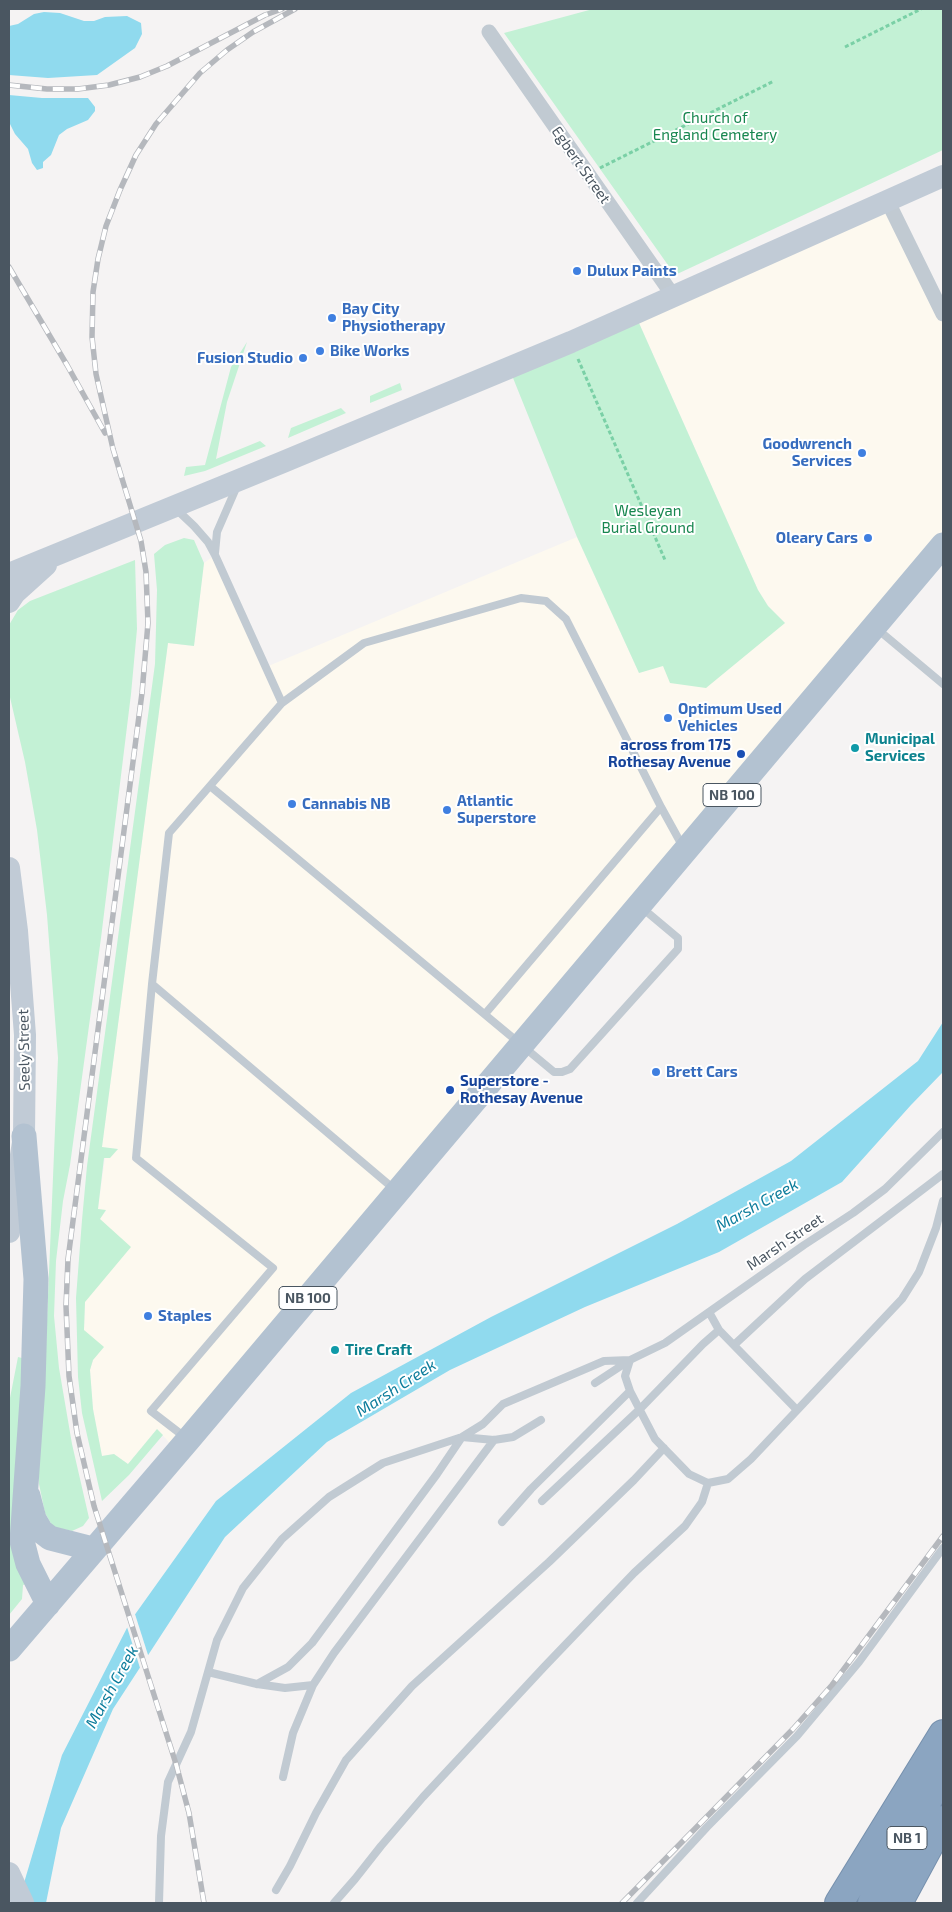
<!DOCTYPE html>
<style>
body{margin:0}
#map{position:relative;width:952px;height:1912px;overflow:hidden;background:#f5f3f3;font-family:"Exo 2",sans-serif}
canvas{display:block}
.frame{position:absolute;inset:0;border:10px solid #4a5661;pointer-events:none}
</style>
<div id="map">
<canvas width="952" height="1912"></canvas>
<div class="frame"></div>
</div>
<script>
const c = document.querySelector('canvas').getContext('2d');
c.lineJoin = 'round';
function fill(path, color) { c.fillStyle = color; c.fill(path, 'evenodd'); }
const toPath = rows => new Path2D(rows.map(r => 'M' + r).join(''));
function stroke(path, color, width, dash) { c.strokeStyle = color; c.lineWidth = width; c.lineCap = dash ? 'butt' : 'round'; c.setLineDash(dash || []); c.stroke(path); }
function drawText(font, color, halo, rows, align = 'center') {
  c.font = font + ' "Exo 2",sans-serif'; c.lineWidth = 4; c.setLineDash([]); c.textBaseline = 'middle'; c.strokeStyle = halo; c.fillStyle = color; for (const [text, x, y, turn = 0] of rows) {
    c.save(); c.translate(x, y); c.rotate((+turn || 0) * Math.PI / 180); c.textAlign = isNaN(turn) ? turn : align; if (halo) c.strokeText(text, 0, 0); c.fillText(text, 0, 0); c.restore();
  }
}
fill(toPath([
 [888,202,943,314,943,545,177,1451,157,1429,128,1464,114,1454,102,1456,93,1409,90,1370,93,1360,84,1330,85,1302,99,1219,106,1211,98,1209,105,1158,118,1149,102,1147,168,643,194,646,204,563,215,555,266,667,577,537,639,673,785,623,768,606,758,590,635,314]
]), '#fdf9ef');
fill(toPath([
 [593,9,943,9,943,150,675,275,504,33],
 [635,314,758,590,768,606,785,623,706,688,670,683,663,666,639,673,577,537,509,368],
 [247,342,227,402,216,459,260,441,266,446,205,471,184,476,186,467,205,465,231,367],
 [400,383,402,390,370,403,370,396],
 [341,408,346,413,288,438,291,428],
 [184,538,194,540,204,563,194,646,168,643,102,1147,118,1149,110,1158,104,1158,98,1209,106,1210,100,1219,131,1247,85,1302,84,1330,104,1347,93,1360,90,1370,93,1409,102,1456,114,1454,128,1464,157,1429,163,1435,129,1475,102,1501,82,1413,78,1377,76,1298,82,1220,87,1166,155,664,157,590,154,554,165,545],
 [135,560,137,629,131,694,101,938,70,1165,63,1201,56,1261,54,1316,59,1368,72,1444,89,1518,83,1526,72,1531,53,1527,45,1513,39,1484,38,1452,46,1344,58,1058,47,915,37,830,25,762,9,693,9,625,18,610,30,601],
 [18,1357,26,1359,28,1583,23,1585,22,1599,9,1615,9,1403]
]), '#c3f1d5');
fill(toPath([
 [44,12,60,13,84,21,94,21,105,17,127,16,141,23,142,34,135,48,97,75,48,78,9,75,9,26,18,24,34,14],
 [9,95,42,98,88,98,95,107,95,111,88,120,67,129,59,135,51,155,43,162,43,168,37,170,32,163,28,149,15,134,9,122],
 [943,1022,943,1072,911,1105,842,1182,719,1252,585,1307,450,1370,327,1442,225,1537,113,1709,61,1828,46,1903,18,1903,62,1755,131,1620,216,1501,351,1393,491,1317,677,1224,791,1161,918,1061]
]), '#90daee');
fill(toPath([
 [134,1611,149,1658,141,1671,126,1624]
]), '#f5f3f3');
const highway = toPath([
 [839,1903,943,1734],
 [872,1903,943,1772],
 [898,1903,943,1820]
]);
stroke(highway, '#7690ad', 30);
stroke(toPath([
 [845,47,921,9],
 [600,168,774,81],
 [578,359,665,560]
]), '#7ad0a6', 3, [4, 2.5]);
stroke(toPath([
 [176,509,194,526,208,542,215,555,282,703],
 [215,553,217,532,237,486],
 [876,628,943,684],
 [210,786,554,1072,562,1072,570,1069,678,949,678,938,641,907],
 [152,984,169,833,282,703,364,643,521,598,546,601,566,619,661,807],
 [485,1014,661,807,683,847],
 [709,1312,719,1330,797,1410],
 [734,1345,805,1279,943,1174],
 [630,1360,625,1376,630,1391,655,1439,689,1474,708,1483,728,1479,751,1459,902,1299,919,1272,936,1228,943,1201],
 [595,1383,630,1360,665,1343,804,1245,853,1213,885,1189,943,1132],
 [186,1438,151,1411,273,1268,136,1158,152,984,394,1189],
 [542,1501,640,1409,703,1344,719,1330],
 [502,1522,531,1489,630,1391],
 [208,1672,257,1684,285,1688,313,1685],
 [257,1684,288,1667,312,1643,437,1474,462,1437,494,1440,513,1437,541,1420],
 [283,1777,293,1733,313,1685,334,1653,494,1440],
 [276,1890,290,1866,316,1813,346,1760,412,1686,549,1562,634,1480,664,1448],
 [159,1903,161,1836,168,1782,191,1732,217,1640,243,1588,282,1539,329,1497,383,1463,462,1437,483,1424,503,1404,604,1361,630,1360],
 [334,1903,355,1879,381,1846,423,1797,544,1667,634,1573,685,1526,702,1502,708,1483],
 [637,1903,707,1827,797,1736,859,1662,943,1548]
]), '#c1cad2', 8);
stroke(toPath([
 [489,32,674,297],
 [888,202,943,314]
]), '#c1cad2', 15);
stroke(toPath([
 [9,574,283,462,571,342,943,176],
 [9,602,15,593,46,565],
 [9,868,17,931,25,1035,24,1136,9,1232],
 [9,1873,23,1903]
]), '#c1cbd6', 22);
stroke(toPath([
 [24,1136,36,1279,33,1386,22,1541,28,1564,48,1604],
 [28,1496,34,1519,41,1531,50,1538,93,1549],
 [9,1649,188,1440,943,545]
]), '#b3c2d1', 25);
stroke(highway, '#8ba5c1', 28);
const rail = toPath([
 [9,85,47,89,78,89,109,85,140,77,167,66,265,15,282,9],
 [9,267,67,365,105,433],
 [204,1903,189,1813,176,1764,94,1506,77,1433,69,1376,66,1306,68,1259,142,693,148,623,146,572,141,541,113,449,96,374,92,337,93,292,98,259,106,226,120,190,136,155,156,124,200,73,227,50,253,32,295,9],
 [622,1903,793,1729,832,1685,943,1536]
]);
stroke(rail, '#b5b8bd', 5.5);
stroke(rail, '#fff', 4, [11]);
for (const [x, y, r, color] of [
 [577,271,5,"#3f7fe0"],
 [332,318,5,"#3f7fe0"],
 [320,351,5,"#3f7fe0"],
 [303,358,5,"#3f7fe0"],
 [862,453,5,"#3f7fe0"],
 [868,538,5,"#3f7fe0"],
 [668,718,5,"#3f7fe0"],
 [855,748,5,"#0f9aa8"],
 [741,754,5,"#1a4fb4"],
 [292,804,5,"#3f7fe0"],
 [447,810,5,"#3f7fe0"],
 [656,1072,5,"#3f7fe0"],
 [450,1090,5,"#1a4fb4"],
 [148,1316,5,"#3f7fe0"],
 [335,1350,5,"#0f9aa8"]
]) { const dot = new Path2D(); dot.arc(x, y, r, 0, 2 * Math.PI); c.fillStyle = color; c.fill(dot); stroke(dot, '#fff', 2); }
for (const [x, y, w] of [
 [732,795,58],
 [308,1298,58],
 [907,1838,40]
]) { const box = new Path2D(); box.roundRect(x - w / 2, y - 11.5, w, 23, 4); c.fillStyle = '#fff'; c.fill(box); stroke(box, '#4a5661', 1); }
drawText('bold 14px', '#4a5661', null, [
 ["NB 100",732,795],
 ["NB 100",308,1298],
 ["NB 1",907,1838]
]);
drawText('15px', '#17864f', '#fff', [
 ["Church of",715,118],
 ["England Cemetery",715,135],
 ["Wesleyan",648,511],
 ["Burial Ground",648,528]
]);
drawText('15px', '#4a5661', '#fff', [
 ["Egbert Street",581,165,55],
 ["Seely Street",24,1050,-91],
 ["Marsh Street",785,1242,-34]
]);
drawText('bold 15px', '#366cbe', '#fff', [
 ["Dulux Paints",587,271],
 ["Bay City",342,309],
 ["Physiotherapy",342,326],
 ["Bike Works",330,351],
 ["Fusion Studio",293,358,"right"],
 ["Goodwrench",852,444,"right"],
 ["Services",852,461,"right"],
 ["Oleary Cars",858,538,"right"],
 ["Optimum Used",678,709],
 ["Vehicles",678,726],
 ["Atlantic",457,801],
 ["Superstore",457,818],
 ["Cannabis NB",302,804],
 ["Brett Cars",666,1072],
 ["Staples",158,1316]
], 'left');
drawText('bold 15px', '#0d838f', '#fff', [
 ["Municipal",865,739],
 ["Services",865,756],
 ["Tire Craft",345,1350]
], 'left');
drawText('bold 15px', '#164399', '#fff', [
 ["across from 175",731,745],
 ["Rothesay Avenue",731,762],
 ["Superstore -",460,1081,"left"],
 ["Rothesay Avenue",460,1098,"left"]
], 'right');
drawText('italic 16px', '#0c7c9b', '#fff', [
 ["Marsh Creek",757,1205,-29],
 ["Marsh Creek",396,1388,-33],
 ["Marsh Creek",112,1687,-61]
]);
</script>
